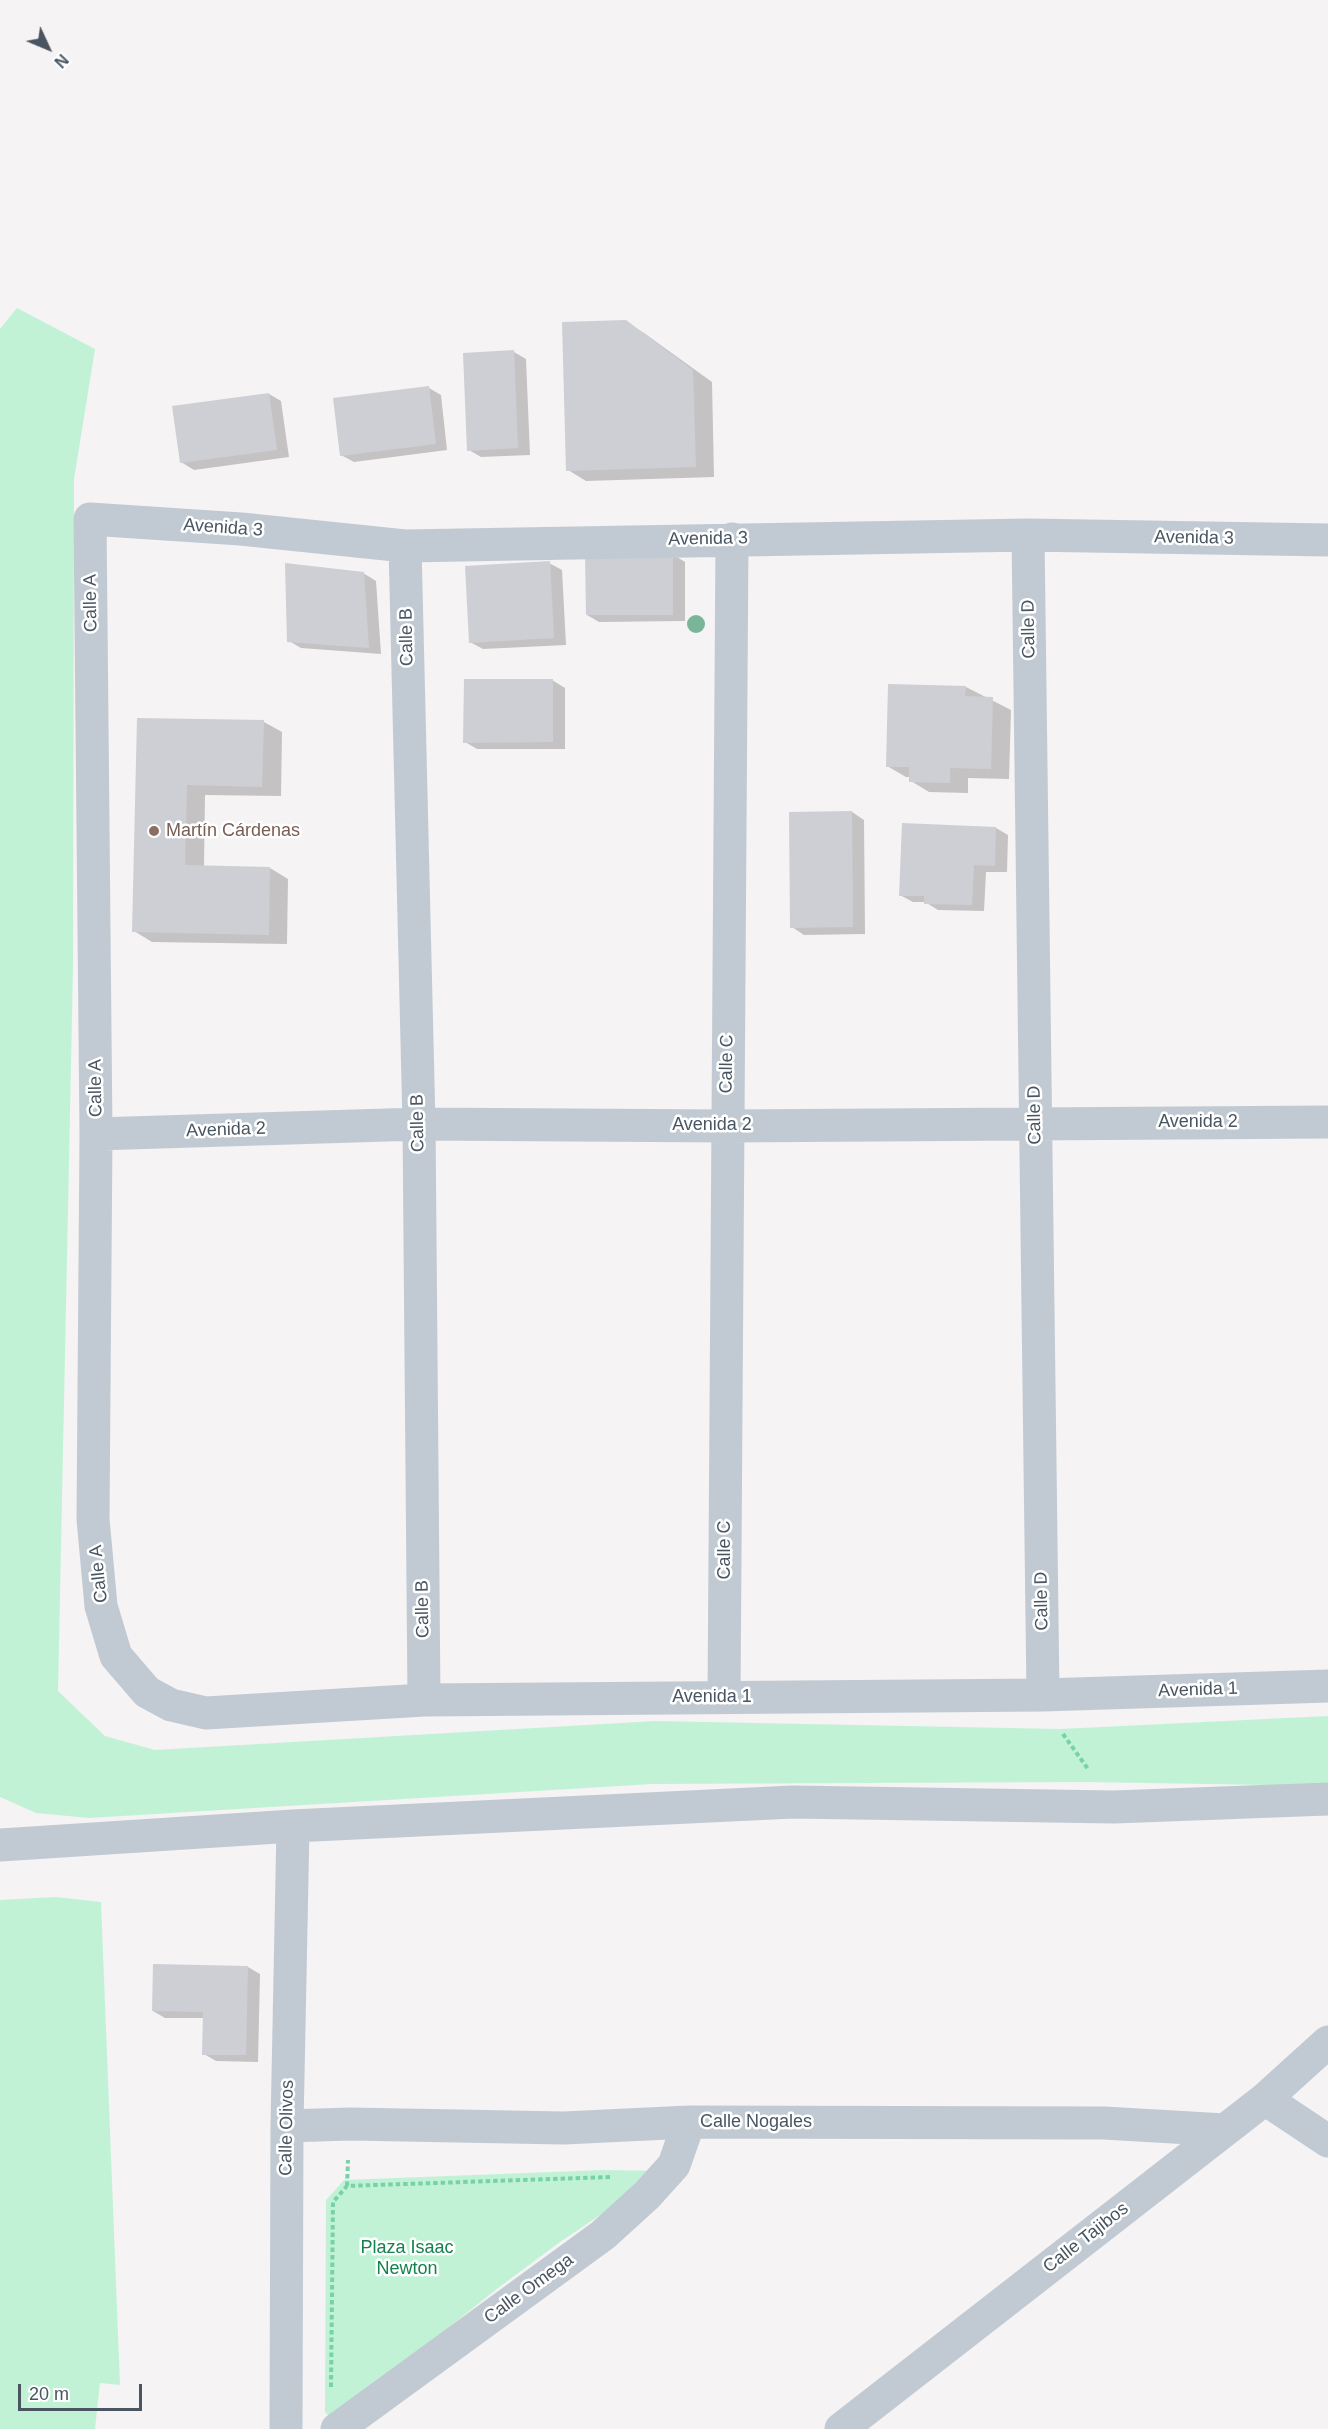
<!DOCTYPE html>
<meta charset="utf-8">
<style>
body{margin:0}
#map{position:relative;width:1328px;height:2429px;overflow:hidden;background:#f5f3f3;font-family:Helvetica,sans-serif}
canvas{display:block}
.north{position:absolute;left:18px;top:18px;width:60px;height:60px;-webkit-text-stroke:4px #fff;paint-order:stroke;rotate:134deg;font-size:16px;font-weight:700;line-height:24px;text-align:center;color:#495561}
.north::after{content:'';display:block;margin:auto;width:21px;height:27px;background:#495561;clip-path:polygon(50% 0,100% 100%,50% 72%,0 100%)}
.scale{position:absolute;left:18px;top:2384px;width:124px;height:27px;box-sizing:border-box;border:3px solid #495561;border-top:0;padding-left:8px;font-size:18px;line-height:21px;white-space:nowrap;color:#495561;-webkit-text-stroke:4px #fff;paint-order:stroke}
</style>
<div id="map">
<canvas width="1328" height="2429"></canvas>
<div class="north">N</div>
<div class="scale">20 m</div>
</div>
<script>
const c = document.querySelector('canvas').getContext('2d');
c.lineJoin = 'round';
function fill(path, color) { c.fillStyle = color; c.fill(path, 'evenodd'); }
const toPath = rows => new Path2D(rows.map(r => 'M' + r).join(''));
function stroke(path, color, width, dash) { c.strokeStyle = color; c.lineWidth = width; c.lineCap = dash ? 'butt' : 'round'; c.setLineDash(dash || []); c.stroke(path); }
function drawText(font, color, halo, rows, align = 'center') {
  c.font = font + ' Helvetica,sans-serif'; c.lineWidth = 5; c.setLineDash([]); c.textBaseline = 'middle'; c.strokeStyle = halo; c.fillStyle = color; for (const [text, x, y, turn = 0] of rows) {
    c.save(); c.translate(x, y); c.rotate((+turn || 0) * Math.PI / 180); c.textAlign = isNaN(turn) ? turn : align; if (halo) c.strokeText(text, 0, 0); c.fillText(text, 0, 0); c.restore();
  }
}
fill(toPath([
 [17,308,95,349,74,479,73,968,58,1691,105,1736,155,1750,655,1721,1060,1729,1328,1716,1328,1786,1085,1782,652,1784,89,1818,36,1813,0,1797,0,329],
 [56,1897,101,1902,120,2385,100,2383,95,2429,0,2429,0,1900],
 [603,2170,666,2171,560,2242,498,2288,333,2420,325,2412,326,2200,344,2180]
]), '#c2f2d6');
fill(toPath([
 [625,322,644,333,712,382,714,477,586,481,568,470],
 [514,352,526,359,530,455,481,457,469,450,465,354],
 [429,388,441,395,447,450,354,462,341,455],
 [269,394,281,401,289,457,194,470,181,462],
 [672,554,685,562,685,621,599,622,587,615],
 [549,563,562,570,566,645,483,649,470,642],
 [363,573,376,581,381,654,301,648,289,641],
 [552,680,565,688,565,749,477,749,465,742],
 [966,687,1011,710,1009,779,968,778,968,793,929,792,911,781,911,777,906,777,887,766],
 [139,720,264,722,282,732,281,796,205,795,204,867,270,868,288,879,287,944,152,942,134,931],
 [852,812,864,820,865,934,804,935,792,927],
 [996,828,1008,835,1007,872,986,872,984,911,938,910,925,902,913,902,900,895],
 [248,1967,260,1974,258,2062,216,2061,204,2054,205,2018,165,2018,153,2011]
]), '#0003');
fill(toPath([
 [626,320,693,370,696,467,566,471,562,322],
 [514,350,518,448,467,451,463,353],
 [429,386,436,444,340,456,333,398],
 [269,393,277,450,180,463,172,406],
 [673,553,673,615,586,615,585,555],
 [550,561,554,638,469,643,465,566],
 [285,563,364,572,369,648,287,642],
 [464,679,553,679,553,742,463,743],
 [888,684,966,686,965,696,993,697,991,769,950,768,950,783,909,782,909,767,886,767],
 [137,718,264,720,262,787,187,785,185,865,270,867,269,935,132,932],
 [852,811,853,927,790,928,789,812],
 [902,823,996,827,995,866,974,865,972,905,924,904,924,896,899,896],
 [153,1964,248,1966,246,2055,202,2055,203,2012,152,2011]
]), '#cdcfd5');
stroke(toPath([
 [1063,1734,1088,1769],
 [347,2186,348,2160],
 [331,2387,333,2202,347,2186,610,2177]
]), '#78d2a8', 4, [4.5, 3]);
stroke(toPath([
 [1028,535,1043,1695],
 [1328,540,1028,535,405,546,241,529,90,519,96,1134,93,1519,101,1606,116,1656,147,1692,171,1705,206,1713,424,1700,1043,1695,1328,1686],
 [405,546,419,1124,424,1700],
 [96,1134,419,1124,727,1126,1328,1122],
 [724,1697,732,539],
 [0,1845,293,1826,793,1802,1114,1807,1328,1799],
 [1265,2099,1328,2141],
 [287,2126,350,2124,564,2128,689,2122,1104,2123,1225,2130],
 [286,2429,287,2126,293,1826],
 [337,2429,603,2235,647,2195,674,2165,689,2122],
 [841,2429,1265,2099,1328,2042]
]), '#c1cad2', 33);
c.fillStyle = '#79b598';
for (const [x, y] of [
 [696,624]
]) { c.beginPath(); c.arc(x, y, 9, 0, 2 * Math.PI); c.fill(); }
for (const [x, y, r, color] of [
 [154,831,6,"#8d6e63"]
]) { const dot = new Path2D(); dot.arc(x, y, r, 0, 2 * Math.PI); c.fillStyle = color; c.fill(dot); stroke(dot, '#fff', 2); }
drawText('18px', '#495561', '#fff', [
 ["Avenida 3",223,528,4],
 ["Avenida 3",1194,538,1],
 ["Avenida 3",708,539,-1],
 ["Calle A",91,603,-91],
 ["Calle D",1029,629,-91],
 ["Calle B",407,637,-91],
 ["Calle C",727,1064,-89],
 ["Calle A",96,1088,-91],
 ["Calle D",1035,1115,-91],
 ["Avenida 2",1198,1122],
 ["Calle B",418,1123,-91],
 ["Avenida 2",712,1125],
 ["Avenida 2",226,1130,-2],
 ["Calle C",725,1550,-90],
 ["Calle A",99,1574,-96],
 ["Calle D",1042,1601,-91],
 ["Calle B",423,1609,-91],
 ["Avenida 1",1198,1690,-2],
 ["Avenida 1",712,1697],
 ["Calle Nogales",756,2122],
 ["Calle Olivos",287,2128,-89],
 ["Calle Tajibos",1086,2238,-38],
 ["Calle Omega",529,2289,-36]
]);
drawText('18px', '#785e54', '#fff', [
 ["Martín Cárdenas",166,831]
], 'left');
drawText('18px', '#14824e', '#fff', [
 ["Plaza Isaac",407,2248],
 ["Newton",407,2269]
]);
</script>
